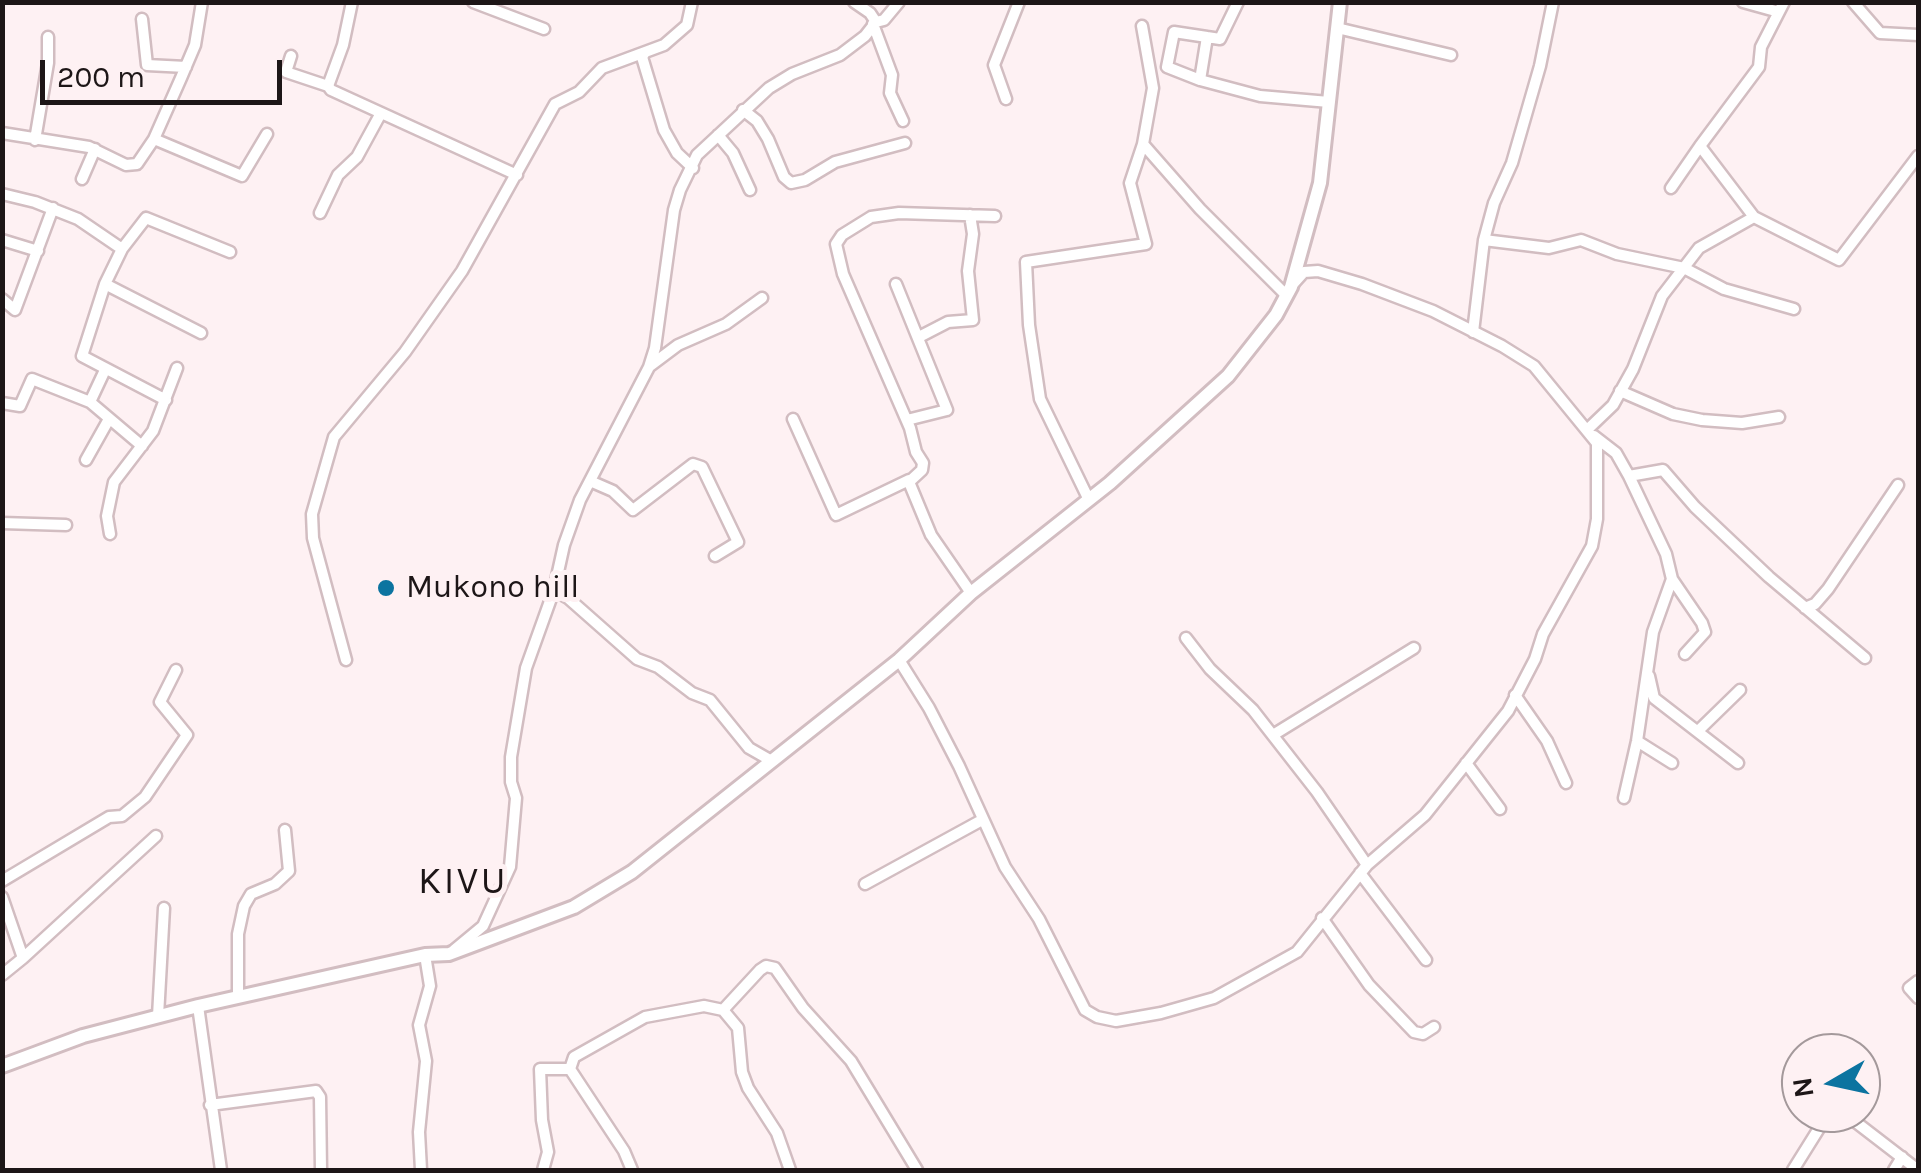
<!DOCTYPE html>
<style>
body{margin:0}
#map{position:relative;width:1921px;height:1173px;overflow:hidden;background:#fef1f3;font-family:Karla,sans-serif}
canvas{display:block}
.frame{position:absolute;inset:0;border:5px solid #1d1617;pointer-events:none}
.north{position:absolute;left:1781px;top:1033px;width:100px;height:100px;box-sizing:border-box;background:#fef1f3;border:2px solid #a4999b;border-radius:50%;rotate:261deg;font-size:28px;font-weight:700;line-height:40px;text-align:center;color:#1d1617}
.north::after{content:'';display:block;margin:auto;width:35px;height:45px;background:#0c74a0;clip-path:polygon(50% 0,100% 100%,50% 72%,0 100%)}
.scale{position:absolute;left:40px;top:60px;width:242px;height:45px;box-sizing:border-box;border:5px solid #1d1617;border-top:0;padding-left:12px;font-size:30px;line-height:35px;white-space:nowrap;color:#1d1617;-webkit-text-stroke:8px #fef1f3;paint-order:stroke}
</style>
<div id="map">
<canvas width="1921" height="1173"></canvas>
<div class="frame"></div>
<div class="north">N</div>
<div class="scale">200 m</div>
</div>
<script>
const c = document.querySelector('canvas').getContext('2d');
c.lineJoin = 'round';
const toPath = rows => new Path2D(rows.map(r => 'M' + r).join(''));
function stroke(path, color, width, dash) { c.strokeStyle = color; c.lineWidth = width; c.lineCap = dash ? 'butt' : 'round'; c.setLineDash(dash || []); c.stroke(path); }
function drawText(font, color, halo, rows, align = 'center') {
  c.font = font + ' Karla,sans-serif'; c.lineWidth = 10; c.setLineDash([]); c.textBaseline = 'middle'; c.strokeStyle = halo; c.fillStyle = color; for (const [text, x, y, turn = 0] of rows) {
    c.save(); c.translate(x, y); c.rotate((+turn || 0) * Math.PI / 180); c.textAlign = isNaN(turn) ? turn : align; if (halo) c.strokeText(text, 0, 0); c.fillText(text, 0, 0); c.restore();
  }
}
const minor = toPath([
 [352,2,343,45,328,86,331,90,517,175],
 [473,2,544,29],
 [1743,2,1779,12],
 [1853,2,1880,33,1918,35],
 [142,19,147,65,186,67],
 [876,22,884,20,899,2],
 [873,24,892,75,890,93,903,121],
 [1142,26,1153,88,1143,144,1200,209,1286,295],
 [1337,28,1451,55],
 [1207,37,1200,80,1167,67,1174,32,1207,37,1220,39,1238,2],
 [644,54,642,57,664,130,677,153,693,168],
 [291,56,286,72,328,86],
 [1200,80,1260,96,1329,102],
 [1006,99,994,65,1019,2],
 [743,110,757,121,768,139,784,177,791,183,805,180,835,162,905,143],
 [2,133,89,147,126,165,137,164,154,139,181,78,195,45,202,2],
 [718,135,733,153,750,190],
 [154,139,242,176,267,134],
 [35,140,48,63,48,37],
 [82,179,95,149],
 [1671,188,1700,146],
 [2,194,35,202,78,219,122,249],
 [320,213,338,175,357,157,381,113],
 [1754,217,1839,260,1918,156],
 [2,240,38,251],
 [1484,240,1549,248,1581,240,1617,254,1684,268,1724,289,1794,309],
 [105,284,201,333],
 [896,284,947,410,907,420],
 [2,299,15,310,53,208],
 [1473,332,1484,240,1494,203,1512,163,1540,66,1553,2],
 [919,337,948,322,973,320,968,271,973,234,970,215],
 [650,366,678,345,726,324,762,298],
 [1620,391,1673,414,1702,420,1742,423,1779,417],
 [166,400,82,356,105,284,122,249,146,218,230,252],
 [90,402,105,370],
 [2,403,20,406,32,379,90,402,142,446],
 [793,419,836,515,909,480],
 [1588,429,1613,405,1633,369,1662,296,1699,248,1754,217,1700,146,1759,67,1761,47,1784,2],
 [1594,436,1616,453,1629,476,1666,554,1672,579,1702,623,1705,632,1685,654],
 [86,460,109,419],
 [1629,476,1663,470,1695,507,1769,577,1865,658],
 [590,481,613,491,633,510,693,464,702,467,738,542,715,556],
 [1089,500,1040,399,1029,325,1026,262,1146,244,1130,183,1143,144],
 [2,523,66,525],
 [110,534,107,516,114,482,153,431,177,368],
 [554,590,568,598,637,659,658,667,692,693,710,700,749,748,770,760],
 [971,593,931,535,909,482,922,470,923,463,916,452,910,428,843,274,836,244,842,235,871,217,899,213,995,216],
 [1805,608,1815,604,1828,589,1898,485],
 [1186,638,1210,669,1253,710,1317,792,1367,865],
 [346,660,313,538,312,514,334,437,405,352,462,271,555,104,579,92,602,68,664,45,687,25,692,2],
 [899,660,929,708,959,766,1005,867,1039,919,1085,1010,1097,1017,1116,1021,1161,1013,1214,998,1297,952,1367,865,1425,815,1508,711,1535,659,1543,634,1592,546,1597,519,1597,443,1534,366,1502,346,1433,311,1362,284,1318,271,1304,272,1294,283],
 [1649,676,1654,698,1738,763],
 [1515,695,1547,741,1566,783],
 [1699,730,1740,690],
 [1273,735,1414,648],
 [1637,741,1672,763],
 [1466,763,1500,809],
 [1624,798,1637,741,1653,632,1672,579],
 [1360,873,1426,960],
 [2,881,109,817,122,816,145,797,187,735,160,702,176,670],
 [865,884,982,820],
 [2,897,23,958,2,975],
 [1322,918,1369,985,1414,1032,1423,1034,1434,1027],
 [454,950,483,926,510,867,516,798,511,782,511,757,526,668,554,590,564,545,580,500,649,367,655,348,674,210,680,190,697,155,769,88,792,74,840,55,865,36,876,22,870,13,854,2],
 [23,958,156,836],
 [1918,981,1909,988,1918,998],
 [238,997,238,934,244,906,251,894,275,884,289,871,285,830],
 [198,1006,221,1170],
 [723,1010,760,970,766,966,775,968,803,1008,851,1061,917,1170],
 [158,1016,164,908],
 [570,1069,624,1151,632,1170],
 [210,1105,316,1091,320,1097,321,1170],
 [1844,1113,1918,1170],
 [421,1170,419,1132,426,1061,419,1025,430,986,425,955],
 [543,1170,548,1152,542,1120,540,1069,570,1069,574,1057,645,1017,704,1006,723,1010,738,1028,742,1072,748,1088,777,1133,790,1170],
 [1793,1170,1823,1122,1832,1113],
 [1894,1170,1902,1157]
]);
const tertiary = toPath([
 [2,1066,83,1036,198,1006,425,955,449,954,574,907,632,872,899,660,971,593,1110,483,1228,376,1276,315,1291,287,1320,183,1340,2]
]);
stroke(minor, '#d2bdc1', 15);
stroke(tertiary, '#d2bdc1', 18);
stroke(minor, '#fff', 10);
stroke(tertiary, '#fff', 12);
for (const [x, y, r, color] of [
 [386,588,10,"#0c74a0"]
]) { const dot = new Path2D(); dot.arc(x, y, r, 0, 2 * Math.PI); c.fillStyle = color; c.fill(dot); stroke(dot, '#fef1f3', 4); }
drawText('32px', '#1d1617', '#fef1f3', [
 ["Mukono hill",406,588]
], 'left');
c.letterSpacing = '2.5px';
drawText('38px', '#1d1617', '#fef1f3', [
 ["KIVU",463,882]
]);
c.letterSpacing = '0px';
</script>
